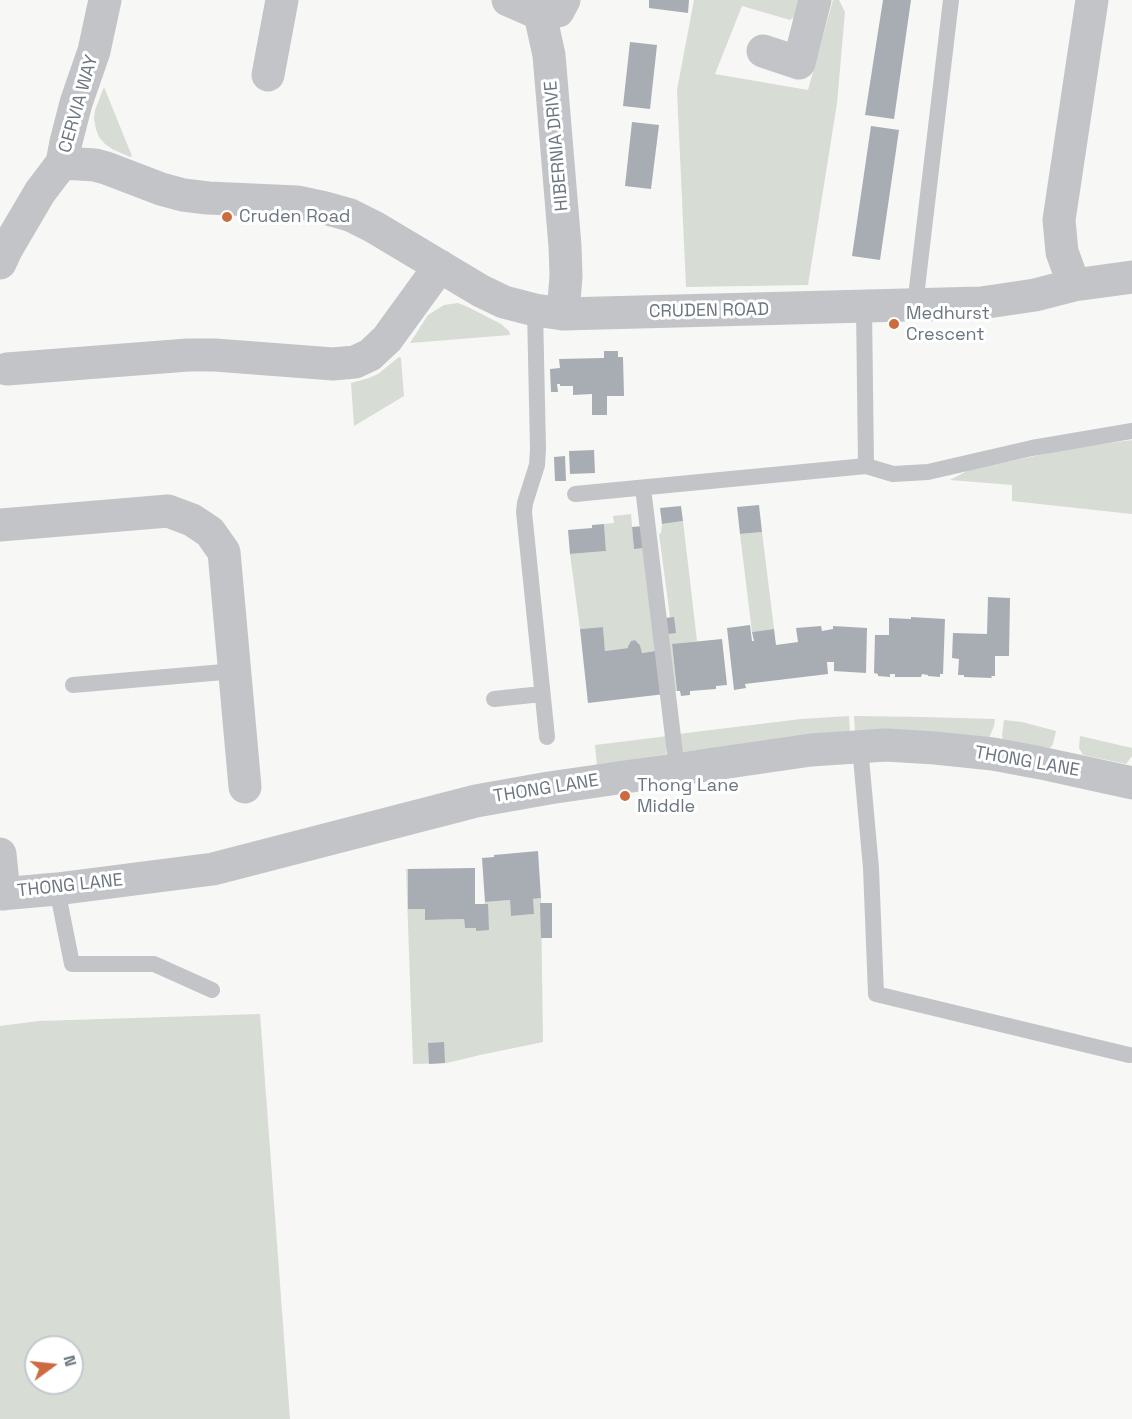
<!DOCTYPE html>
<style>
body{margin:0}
#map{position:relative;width:1132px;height:1419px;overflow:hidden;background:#f7f7f5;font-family:"Space Grotesk",sans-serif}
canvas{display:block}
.north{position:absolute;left:24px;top:1335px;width:60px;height:60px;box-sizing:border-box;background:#fff;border:2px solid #c4c8cd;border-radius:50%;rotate:75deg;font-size:16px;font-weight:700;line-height:24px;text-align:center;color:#6b7682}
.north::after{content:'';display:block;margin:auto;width:21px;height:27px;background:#cc6b40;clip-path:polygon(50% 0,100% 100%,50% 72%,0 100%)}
</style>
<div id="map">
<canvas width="1132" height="1419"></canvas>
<div class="north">N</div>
</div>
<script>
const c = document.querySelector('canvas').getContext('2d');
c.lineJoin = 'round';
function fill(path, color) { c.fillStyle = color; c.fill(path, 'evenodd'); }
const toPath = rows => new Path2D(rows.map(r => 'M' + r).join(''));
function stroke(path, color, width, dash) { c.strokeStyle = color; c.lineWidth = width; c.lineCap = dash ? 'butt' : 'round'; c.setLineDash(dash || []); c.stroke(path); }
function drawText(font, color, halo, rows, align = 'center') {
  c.font = font + ' "Space Grotesk",sans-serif'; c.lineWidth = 6; c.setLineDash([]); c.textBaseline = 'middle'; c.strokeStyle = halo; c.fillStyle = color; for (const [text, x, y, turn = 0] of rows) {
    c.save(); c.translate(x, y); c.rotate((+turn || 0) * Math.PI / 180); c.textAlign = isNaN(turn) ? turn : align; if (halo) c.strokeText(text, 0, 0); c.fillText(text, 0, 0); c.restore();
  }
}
fill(toPath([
 [694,0,800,0,799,13,790,20,742,6,715,74,808,90,833,0,839,0,845,12,837,103,808,285,686,287,677,90],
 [104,87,132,156,130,157,112,149,105,144,99,137,96,129,94,119,95,110],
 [458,303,468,307,501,324,509,331,510,335,410,343,428,315,444,305],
 [399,357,401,358,404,396,354,426,351,383,369,378,378,374],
 [1132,440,1132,514,1012,501,1012,485,950,480,969,470,1073,448],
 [631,514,634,549,648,548,655,651,642,653,640,645,635,640,631,641,628,646,628,648,605,651,603,627,580,629,570,554,606,551,604,524,614,523,613,516],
 [683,521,697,641,672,645,677,691,674,691,666,618,670,617,659,534,661,533,662,524],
 [762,532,774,629,752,632,740,534],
 [849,716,850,733,682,752,678,734,801,719],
 [854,716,922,717,995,719,994,726,989,738,855,733],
 [1004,720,1022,722,1056,731,1053,744,1050,748,1003,740,1002,736],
 [668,736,666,754,597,766,595,745],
 [1080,736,1132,748,1132,756,1126,764,1083,755,1079,748],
 [406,869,408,869,408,909,425,909,425,920,464,919,465,928,476,928,485,902,510,900,511,916,533,914,533,899,541,898,543,1042,480,1055,447,1063,413,1064],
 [260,1014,290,1419,0,1419,0,1026,39,1021],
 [36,1347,72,1347,72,1383,36,1383]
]), '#d7dcd5');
fill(toPath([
 [649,0,689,0,688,13,649,8],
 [883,0,911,0,894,119,865,115],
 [630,42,657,45,650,109,623,106],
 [632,122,659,125,651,189,625,186],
 [871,126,899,130,880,260,852,256],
 [604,351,618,351,618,357,623,357,624,396,607,396,607,415,592,415,592,394,573,395,573,386,560,386,560,384,557,384,558,392,551,392,550,369,560,368,559,359,604,358],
 [594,450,595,473,570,474,569,451],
 [565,456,566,481,555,481,554,457],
 [759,505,762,532,740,534,737,507],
 [681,506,683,521,662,524,660,508],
 [604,524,606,551,570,554,568,530,592,528,592,525],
 [644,526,646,548,634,549,632,527],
 [988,597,1010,598,1009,656,995,656,995,676,991,676,992,678,964,677,964,675,958,675,959,659,952,658,953,633,987,634],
 [674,617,676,633,668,634,666,618],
 [911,617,945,619,943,674,940,674,940,677,928,676,928,675,922,674,921,677,895,677,895,674,890,674,890,677,878,676,878,674,874,673,875,635,889,635,889,618,911,619],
 [750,625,752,641,754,641,752,632,774,629,776,645,798,642,796,628,821,626,822,631,833,629,833,626,867,628,866,673,834,671,834,662,827,662,828,674,745,684,746,688,734,690,727,628],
 [603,627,605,651,628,648,628,646,631,641,635,640,640,645,642,653,655,651,665,694,588,703,580,629],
 [722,639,727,685,716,686,716,689,690,691,690,695,681,696,680,691,677,691,672,644],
 [538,851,541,898,533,899,534,914,511,916,510,900,485,902,482,858,494,857,494,855],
 [475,868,475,904,488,904,489,930,476,931,476,928,465,928,464,919,425,920,425,909,408,909,408,869],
 [540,903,552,903,552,938,541,938],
 [444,1042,445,1063,429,1064,428,1043]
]), '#a7adb3');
stroke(toPath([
 [915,305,951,0],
 [864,307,866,466,893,474,928,472,1032,448,1132,431],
 [535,310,538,449,537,465,525,503,524,512,547,737],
 [643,488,677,770],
 [575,494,866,466],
 [73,685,235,671],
 [494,699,542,694],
 [860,747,871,868,876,994,1129,1055],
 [57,889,72,964,154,964,212,990]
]), '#c2c4c8', 16);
stroke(toPath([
 [508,0,540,14,549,55,565,246,566,276,563,314],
 [540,14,558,11,564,0],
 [763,51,799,63,815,0],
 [268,75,282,0],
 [62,163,95,165,106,168,161,189,183,195,208,198,297,202,325,208,350,215,374,227,481,291,504,302,535,310,563,314,981,303,1035,295,1074,285,1132,277],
 [0,263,6,250,40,192,62,163,66,142,76,103,94,51,105,0],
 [1074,285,1062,252,1059,220,1092,0],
 [7,369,188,355,215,355,333,364,355,362,370,355,387,339,440,266],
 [0,525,168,511,192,520,210,532,224,552,245,787],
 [0,854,4,894],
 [0,894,57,889,213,869,476,801,549,788,811,750,886,745,935,748,993,754,1041,763,1132,783]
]), '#c2c4c8', 33);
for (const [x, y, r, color] of [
 [227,217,6,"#cc6b40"],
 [894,324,6,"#cc6b40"],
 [625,796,6,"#cc6b40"]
]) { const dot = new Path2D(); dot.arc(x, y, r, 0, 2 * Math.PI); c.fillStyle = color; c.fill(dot); stroke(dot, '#fff', 2); }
drawText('18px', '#6b7682', '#fff', [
 ["CERVIA WAY",79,104,-74],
 ["HIBERNIA DRIVE",557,146,-95],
 ["CRUDEN ROAD",709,311,-1],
 ["THONG LANE",1027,762,10],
 ["THONG LANE",546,789,-9],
 ["THONG LANE",70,886,-6]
]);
drawText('18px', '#6b7682', '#fff', [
 ["Cruden Road",239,217],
 ["Medhurst",906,314],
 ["Crescent",906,335],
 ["Thong Lane",637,786],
 ["Middle",637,807]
], 'left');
</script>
